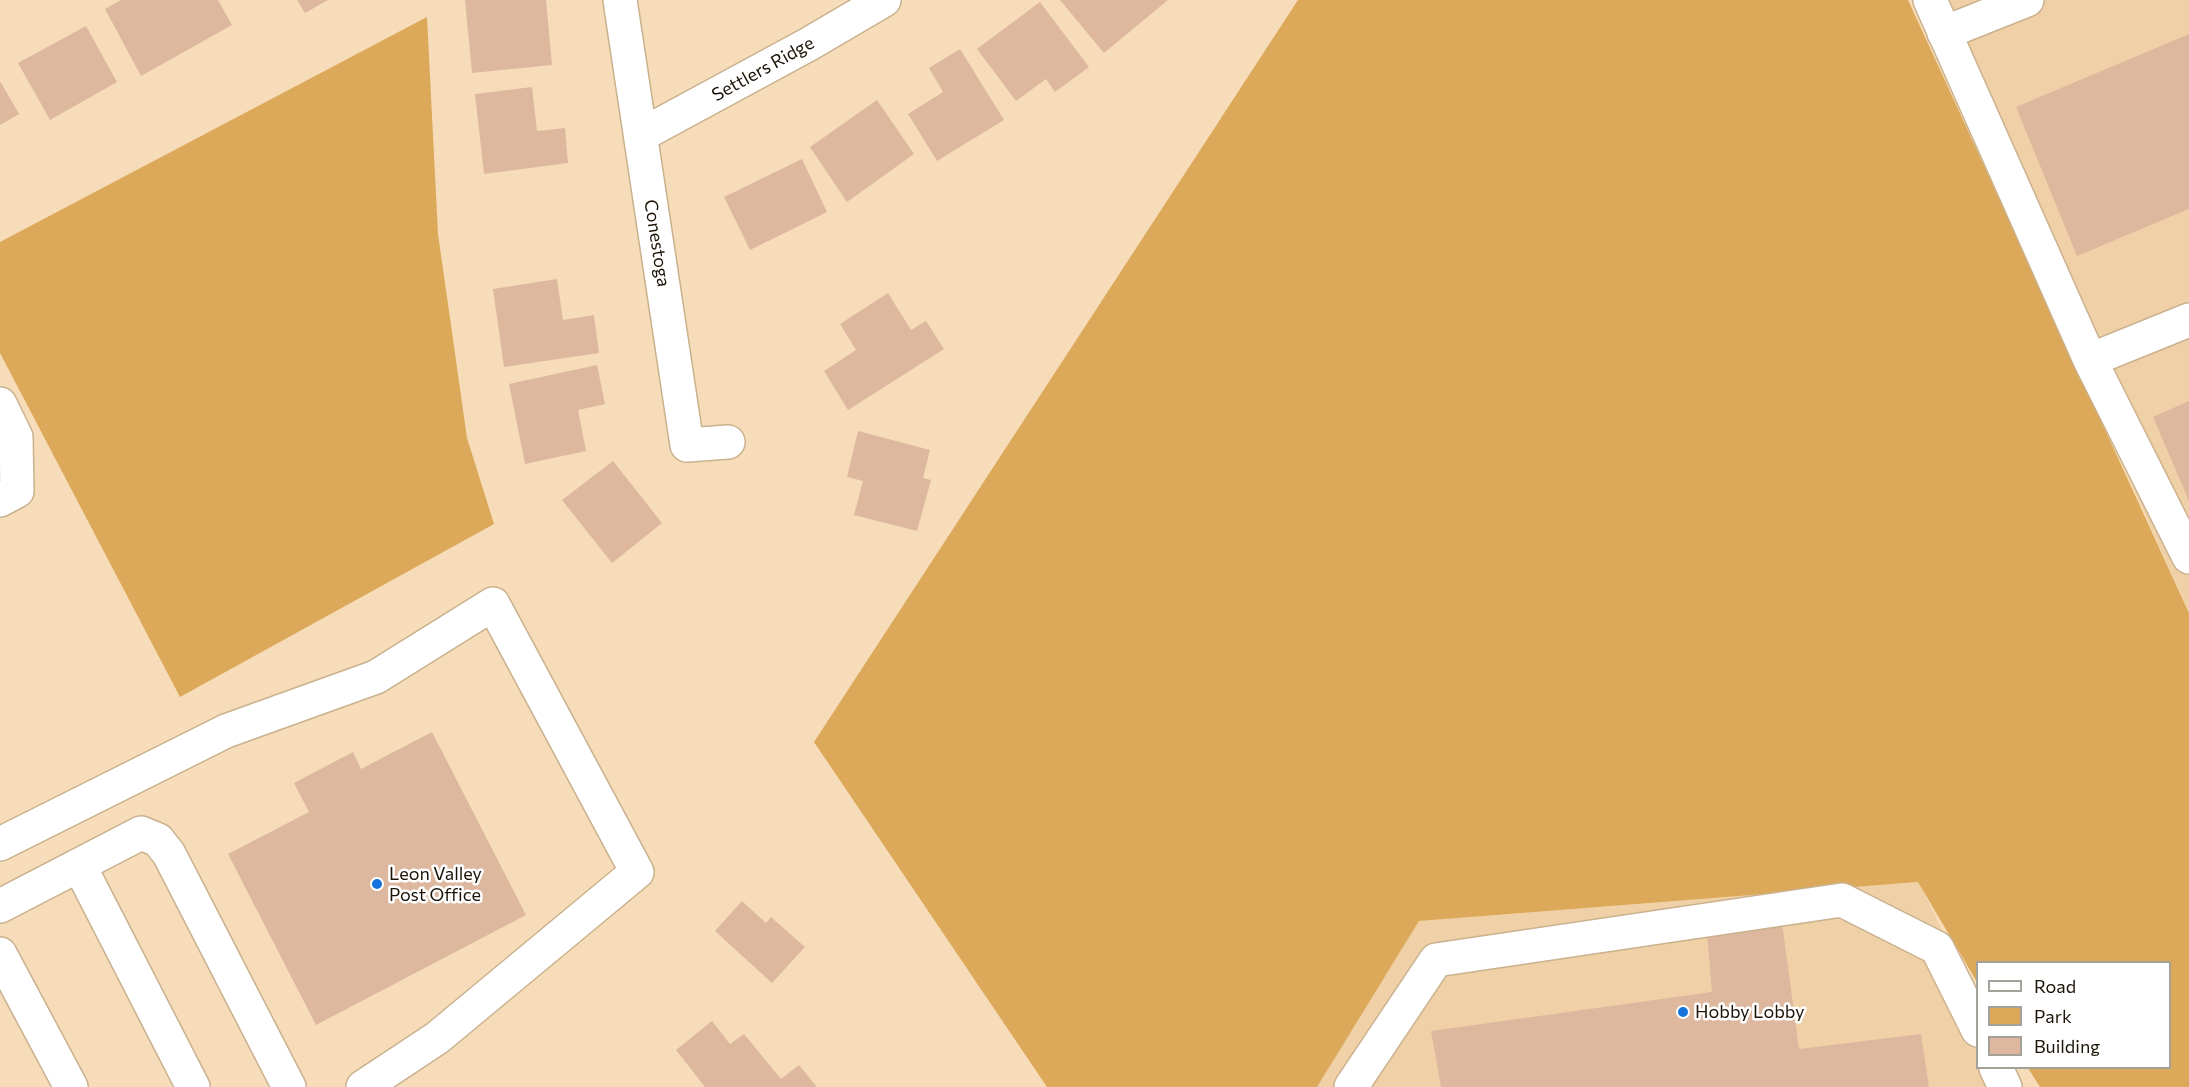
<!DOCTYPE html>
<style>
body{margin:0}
#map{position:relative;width:2189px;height:1087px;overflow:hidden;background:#f6dcb8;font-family:Commissioner,sans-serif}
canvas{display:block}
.legend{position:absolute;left:1976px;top:961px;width:195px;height:108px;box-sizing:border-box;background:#fff;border:2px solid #a4a19b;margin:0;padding:8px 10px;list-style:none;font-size:18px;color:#1c1306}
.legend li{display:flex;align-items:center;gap:12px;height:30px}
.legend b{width:30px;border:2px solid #a4a19b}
</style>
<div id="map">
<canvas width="2189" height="1087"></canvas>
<ul class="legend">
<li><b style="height:8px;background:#fff"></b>Road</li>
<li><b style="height:16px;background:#dca859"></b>Park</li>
<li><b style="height:16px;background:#ddb89f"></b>Building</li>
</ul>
</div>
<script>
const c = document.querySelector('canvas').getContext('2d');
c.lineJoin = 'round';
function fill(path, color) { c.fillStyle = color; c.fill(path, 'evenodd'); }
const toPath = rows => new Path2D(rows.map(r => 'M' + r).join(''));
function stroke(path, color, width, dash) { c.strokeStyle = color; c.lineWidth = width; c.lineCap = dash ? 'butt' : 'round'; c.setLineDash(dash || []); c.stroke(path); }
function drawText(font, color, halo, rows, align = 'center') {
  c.font = font + ' Commissioner,sans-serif'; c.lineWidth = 5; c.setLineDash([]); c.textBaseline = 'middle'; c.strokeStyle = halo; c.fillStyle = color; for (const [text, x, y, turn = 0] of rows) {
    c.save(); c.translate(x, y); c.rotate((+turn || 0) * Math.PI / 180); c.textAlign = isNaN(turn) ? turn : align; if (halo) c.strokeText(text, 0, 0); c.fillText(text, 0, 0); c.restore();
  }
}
fill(toPath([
 [1915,0,2189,0,2189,612],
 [1919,882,1977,1005,1978,1068,2008,1068,2017,1087,1317,1087,1418,921]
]), '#f0d1a7');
fill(toPath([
 [1298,0,1908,0,2189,613,2189,1087,2040,1087,2028,1068,2170,1068,2170,962,1978,962,1977,982,1918,882,1419,921,1317,1087,1047,1087,814,742],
 [427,17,438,234,467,438,494,524,180,697,0,353,0,242]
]), '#dca859');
fill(toPath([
 [121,0,218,0,232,25,141,76,105,9],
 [297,0,328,0,305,13],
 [465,0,546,0,552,65,472,73],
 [1060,0,1168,0,1104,53],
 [1040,2,1089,67,1055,92,1046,79,1016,101,977,49],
 [86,26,117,82,50,120,18,63],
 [2189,34,2189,209,2077,256,2016,107],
 [960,49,1004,120,937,161,908,114,943,92,929,68],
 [0,81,19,114,0,125],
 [532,87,537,131,565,128,568,163,484,174,475,94],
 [877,100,914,154,847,202,810,147],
 [802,159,827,212,750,250,724,197],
 [557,279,563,320,594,315,599,353,504,367,493,289],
 [888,293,911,330,926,321,944,349,848,410,824,371,856,350,840,324],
 [597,365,605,404,578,410,586,451,525,464,509,384],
 [2189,401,2189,501,2153,417],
 [858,431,930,450,923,478,931,480,917,531,854,515,863,481,847,477],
 [613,461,662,523,612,563,562,500],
 [432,732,526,915,316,1025,228,854,309,812,294,783,353,752,361,769],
 [742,901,766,923,771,917,805,947,772,983,715,931],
 [1782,923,1799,1049,1921,1034,1929,1087,1441,1087,1431,1031,1712,992,1707,934],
 [712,1021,730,1044,744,1034,781,1079,799,1065,817,1087,705,1087,676,1050]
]), '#ddb89f');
const minor = toPath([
 [620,0,687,445,728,442],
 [1930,0,2090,360,2189,557],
 [1944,33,2027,0],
 [641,135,809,44,884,0],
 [2090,360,2189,320],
 [0,404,16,437,17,491,0,500],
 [0,844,226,731,376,677,493,604,637,872,437,1038,363,1087],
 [79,865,193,1087],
 [0,906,141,833,158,840,169,854,289,1087],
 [0,954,71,1087],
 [1996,1068,2005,1087],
 [1351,1087,1436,960,1842,900,1937,948,1978,1030]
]);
stroke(minor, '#cab18e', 36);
stroke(minor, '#fff', 33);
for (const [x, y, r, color] of [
 [377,884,6,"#1673dc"],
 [1683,1012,6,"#1673dc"]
]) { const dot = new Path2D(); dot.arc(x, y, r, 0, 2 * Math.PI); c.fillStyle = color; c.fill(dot); stroke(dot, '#fff', 2); }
drawText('18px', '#1c1306', '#fff', [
 ["Settlers Ridge",763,69,-29],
 ["Conestoga",657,243,81]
]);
drawText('18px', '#1c1306', '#fff', [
 ["Leon Valley",389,874],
 ["Post Office",389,895],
 ["Hobby Lobby",1695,1012]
], 'left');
</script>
